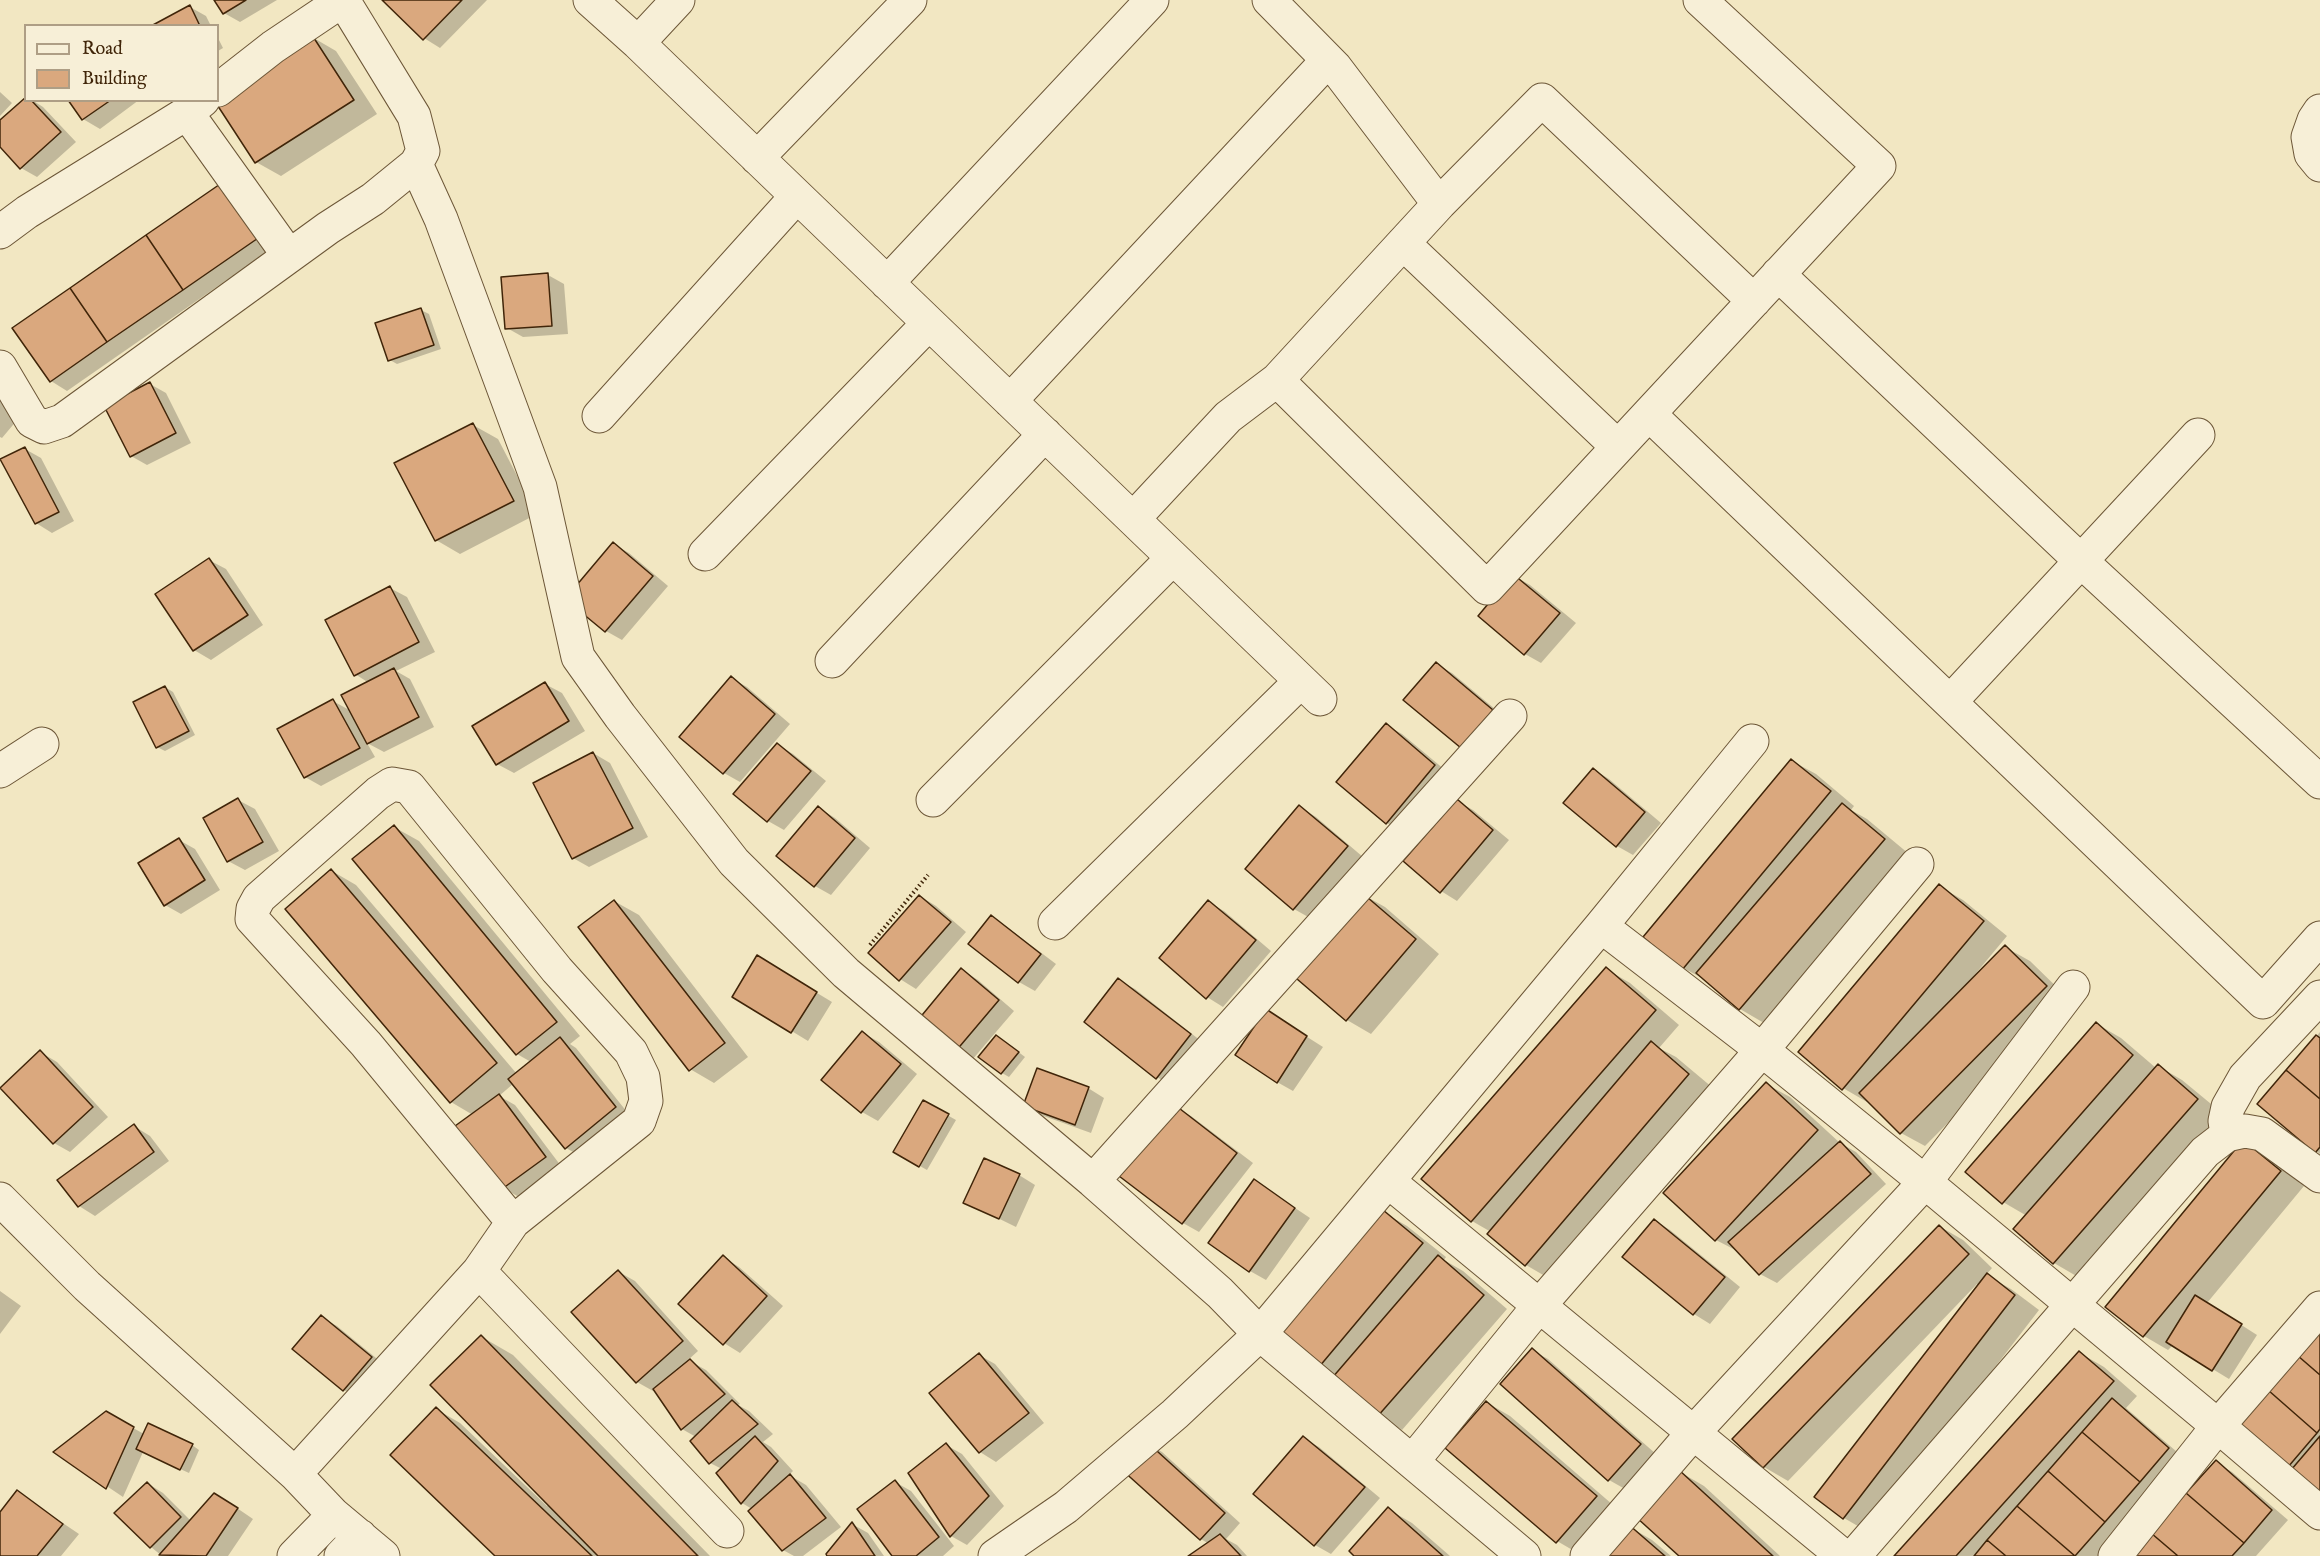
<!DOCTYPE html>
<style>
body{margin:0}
#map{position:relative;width:2320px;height:1556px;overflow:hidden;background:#f2e7c2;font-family:"IM FELL English",serif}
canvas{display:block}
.legend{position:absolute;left:24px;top:24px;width:195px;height:78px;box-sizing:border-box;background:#f7efd7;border:2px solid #ae9e85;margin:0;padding:8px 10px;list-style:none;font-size:18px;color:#402509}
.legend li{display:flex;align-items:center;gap:12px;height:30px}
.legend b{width:30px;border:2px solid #ae9e85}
</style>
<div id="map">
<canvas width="2320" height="1556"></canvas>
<ul class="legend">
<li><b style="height:8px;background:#f7efd7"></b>Road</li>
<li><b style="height:16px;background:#daa87e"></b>Building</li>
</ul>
</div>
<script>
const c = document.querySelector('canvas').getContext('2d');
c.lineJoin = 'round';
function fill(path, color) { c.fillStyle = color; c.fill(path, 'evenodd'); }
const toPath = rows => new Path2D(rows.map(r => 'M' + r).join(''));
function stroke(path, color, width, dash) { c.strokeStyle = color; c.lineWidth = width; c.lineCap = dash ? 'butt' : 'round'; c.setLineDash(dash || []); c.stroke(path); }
fill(toPath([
 [216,0,277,0,240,22,224,13],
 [384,0,487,0,440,48,424,38],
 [190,7,206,16,211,26,155,26],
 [312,37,336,51,377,114,281,176,256,162],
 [218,38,223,48,218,51],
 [0,92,12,103,0,116],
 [26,100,32,100,43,107,76,142,37,177,21,168,0,145,0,122],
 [70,100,139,100,100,129,83,119],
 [226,182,280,243,67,391,51,381],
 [548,275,564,284,568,334,523,337,507,328],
 [421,310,429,314,441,349,397,364,390,360],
 [0,383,28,407,2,438,0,437],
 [150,384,166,393,191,443,147,465,131,456],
 [473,425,498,439,537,514,460,554,436,540],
 [25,449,41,458,74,521,52,533,36,523],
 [613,544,629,553,668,586,622,640,606,631],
 [209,560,226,569,263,625,211,660,194,650,157,594],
 [1514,576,1530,585,1576,623,1541,663,1525,654,1480,616],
 [390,588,407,597,435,652,396,671,410,679,434,727,384,752,367,743,375,757,321,786,305,777,333,701,351,711,369,683,355,674],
 [1436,664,1452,673,1508,720,1405,700],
 [731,678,747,687,790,724,740,782,724,773,681,737],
 [545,684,562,693,585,731,514,773,497,764],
 [165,687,173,692,195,735,165,751,157,747],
 [1386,725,1402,734,1451,775,1403,832,1387,823],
 [777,744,793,754,826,781,784,830,768,821],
 [593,753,610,763,648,837,589,867,573,858],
 [1792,761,1816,774,1854,806,1851,810,1867,819,1909,854,1764,1023,1740,1009,1708,981,1683,968],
 [1593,769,1609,779,1661,823,1633,855,1617,846],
 [238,800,255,809,279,851,245,870,228,861],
 [1457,801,1473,810,1509,840,1457,901,1441,891],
 [1300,807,1316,817,1363,857,1310,918,1294,909,1247,869],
 [819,808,835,818,870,848,831,895,815,886],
 [394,827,419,841,580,1036,570,1044,576,1048,631,1117,582,1157,566,1148,513,1084,499,1096,515,1105,561,1166,519,1197,503,1188,473,1115,451,1102,332,871,356,885,517,1074,531,1062,517,1054],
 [179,840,195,849,220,890,181,914,165,905],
 [1939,886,1963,900,2007,936,1972,978,1974,979,2005,947,2030,961,2070,1000,1925,1146,1901,1133,1868,1101,1867,1102,1843,1088],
 [1360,893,1385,907,1439,954,1371,1034,1347,1020],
 [920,896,936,906,966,932,916,989,900,979],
 [614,901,639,915,748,1057,714,1083,690,1069],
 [1208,902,1224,911,1271,951,1223,1007,1207,997,1161,958],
 [991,917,1007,927,1056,964,1035,991,1019,982,970,944],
 [774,967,832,1002,808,1041,734,996],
 [1606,969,1630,983,1679,1025,1659,1048,1676,1057,1713,1088,1550,1279,1526,1265,1491,1232,1472,1221,1423,1179],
 [962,970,978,980,1014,1011,972,1060,920,1020],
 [1118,980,1135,989,1206,1045,1173,1087,1157,1077],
 [1282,1021,1323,1047,1293,1091,1277,1082],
 [2097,1024,2121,1038,2156,1068,2158,1066,2182,1080,2222,1113,2078,1277,2054,1263,2027,1216,2003,1202],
 [2320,1032,2320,1154,2259,1104],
 [863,1033,879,1042,917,1074,878,1121,862,1112],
 [1004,1041,1025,1057,1009,1077,1002,1073],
 [40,1052,57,1062,108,1117,70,1152,54,1143],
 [1766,1084,1790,1097,1840,1143,1856,1152,1886,1184,1777,1283,1760,1274,1741,1253,1716,1240],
 [1088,1088,1104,1098,1091,1133,1041,1115,1025,1105],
 [924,1102,956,1120,927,1170,895,1152],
 [1175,1107,1191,1116,1253,1163,1199,1232,1183,1223],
 [134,1126,150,1136,169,1161,95,1216,79,1206,60,1180],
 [2243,1142,2267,1156,2304,1186,2207,1303,2257,1335,2229,1379,2173,1345,2168,1350,2144,1336,2108,1306],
 [1019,1175,1035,1185,1016,1227,965,1202],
 [1255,1181,1310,1218,1266,1280,1250,1271],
 [1383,1212,1407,1226,1446,1257,1444,1260,1463,1271,1507,1309,1402,1430,1378,1416,1336,1375,1319,1366],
 [1654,1220,1670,1230,1740,1287,1710,1324,1694,1314,1624,1257],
 [1939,1226,1963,1240,1992,1268,1986,1275,2011,1289,2039,1310,1868,1532,1844,1518,1979,1286,1977,1284,1788,1481,1764,1467],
 [723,1257,739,1267,783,1306,740,1353,724,1343],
 [619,1272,635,1281,698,1351,688,1360,706,1370,740,1404,738,1405,749,1411,773,1434,763,1442,771,1447,793,1471,789,1475,806,1485,841,1527,803,1556,794,1556,783,1550,752,1509,742,1503,722,1469,710,1463,696,1437,682,1429,655,1389,653,1391,637,1382],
 [0,1291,21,1306,0,1334],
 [321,1317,337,1326,387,1367,360,1399,344,1390,294,1349],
 [2320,1317,2320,1493,2289,1465],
 [482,1337,513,1355,710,1556,497,1556,436,1409,460,1423,547,1506,549,1504],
 [1532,1350,1548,1359,1656,1454,1625,1489,1609,1480,1502,1384],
 [2080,1353,2104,1367,2137,1396,2126,1408,2184,1458,2099,1556,1896,1556],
 [979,1355,995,1364,1044,1423,996,1462,980,1452,932,1394],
 [1486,1402,1510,1416,1620,1511,1581,1555,1557,1541],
 [106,1413,144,1434,192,1445,199,1450,189,1473,143,1452,123,1497,56,1452],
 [1303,1438,1319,1447,1380,1498,1331,1554,1315,1545,1255,1494],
 [1146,1443,1162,1452,1240,1523,1226,1539,1237,1545,1247,1556,1191,1556,1209,1544,1201,1539],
 [946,1445,962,1454,1004,1506,967,1545,951,1536],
 [2216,1462,2232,1472,2288,1520,2256,1556,2133,1556],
 [1680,1472,1704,1486,1780,1556,1681,1556],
 [895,1482,911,1491,954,1546,943,1556,894,1556],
 [147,1483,163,1493,191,1521,231,1504,253,1519,228,1556,162,1556,151,1547],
 [17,1492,79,1534,61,1556,0,1556,0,1515],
 [1388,1509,1412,1523,1450,1556,1356,1556],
 [852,1524,868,1533,884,1556,829,1556],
 [1628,1526,1652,1540,1671,1556,1603,1556]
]), '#0003');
const building = toPath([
 [214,0,246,0,223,14,214,0],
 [382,0,462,0,423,40,382,0],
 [190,5,200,26,151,26,190,5],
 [312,35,354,100,255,163,214,100,312,35],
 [26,97,26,100,31,100,61,132,20,169,0,147,0,120,26,97],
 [68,100,111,100,82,120,68,100],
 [226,180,264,234,183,290,146,235,226,180],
 [146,235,183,290,107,342,70,288,146,235],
 [548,273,552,326,505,329,501,277,548,273],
 [70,288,107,342,50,382,12,328,70,288],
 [421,308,434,345,388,361,375,323,421,308],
 [150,382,176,433,130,457,104,406,150,382],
 [473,423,514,501,435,541,394,463,473,423],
 [25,447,59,512,35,524,0,459,25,447],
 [613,542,653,576,605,632,565,599,613,542],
 [209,558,248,615,193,651,155,594,209,558],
 [1513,574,1560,613,1524,655,1478,616,1513,574],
 [390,586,419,642,354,676,325,620,390,586],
 [1436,662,1493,710,1461,748,1403,700,1436,662],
 [394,668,419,717,367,744,341,695,394,668],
 [731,676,775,714,723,774,679,737,731,676],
 [545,682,569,721,496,765,472,726,545,682],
 [165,686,189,731,156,748,133,702,165,686],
 [333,699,360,748,304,778,277,729,333,699],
 [1386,723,1435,765,1386,824,1336,782,1386,723],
 [777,743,811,771,767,822,733,794,777,743],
 [593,752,633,828,572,859,533,783,593,752],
 [1791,759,1831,791,1682,970,1643,937,1791,759],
 [1593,768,1645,812,1616,847,1563,803,1593,768],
 [238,798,263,842,227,862,203,818,238,798],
 [1457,799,1493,830,1440,893,1403,861,1457,799],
 [1842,803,1885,839,1739,1010,1696,973,1842,803],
 [1299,805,1348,846,1293,910,1245,869,1299,805],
 [818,806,855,838,814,887,776,856,818,806],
 [394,825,557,1022,516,1055,352,859,394,825],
 [179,838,205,880,164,906,138,863,179,838],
 [331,869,497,1063,450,1103,285,909,331,869],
 [1939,884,1984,921,1842,1090,1798,1052,1939,884],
 [1360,891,1416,939,1346,1021,1290,973,1360,891],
 [919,895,951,922,899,981,868,953,919,895],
 [614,900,725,1043,689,1071,578,927,614,900],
 [1208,900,1256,940,1206,999,1159,958,1208,900],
 [991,915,1041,954,1018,983,968,944,991,915],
 [2005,945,2047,986,1900,1134,1859,1093,2005,945],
 [757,955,817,992,791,1033,732,997,757,955],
 [1606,967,1656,1010,1471,1222,1421,1179,1606,967],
 [961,968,999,1000,955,1052,918,1020,961,968],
 [1118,978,1191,1034,1156,1079,1084,1022,1118,978],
 [1266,1009,1307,1036,1277,1083,1235,1055,1266,1009],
 [2096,1022,2133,1055,2002,1204,1965,1172,2096,1022],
 [862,1031,901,1064,861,1113,821,1080,862,1031],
 [996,1035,1019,1052,1001,1074,978,1057,996,1035],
 [2316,1035,2320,1038,2320,1099,2286,1070,2316,1035],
 [560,1037,616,1107,565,1149,508,1079,560,1037],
 [1651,1041,1689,1074,1525,1266,1487,1234,1651,1041],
 [40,1050,93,1107,53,1144,0,1088,40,1050],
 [2158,1064,2198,1099,2053,1264,2013,1229,2158,1064],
 [1037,1068,1089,1087,1075,1125,1023,1106,1037,1068],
 [2286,1070,2320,1099,2320,1147,2315,1153,2257,1104,2286,1070],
 [1766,1082,1818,1130,1715,1241,1663,1193,1766,1082],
 [499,1094,546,1157,502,1189,455,1126,499,1094],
 [923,1100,949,1114,919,1167,893,1152,923,1100],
 [1175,1105,1237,1153,1182,1224,1119,1176,1175,1105],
 [134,1124,154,1152,78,1207,57,1180,134,1124],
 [2243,1140,2281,1171,2143,1337,2105,1307,2243,1140],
 [1840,1141,1871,1174,1759,1275,1728,1242,1840,1141],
 [984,1158,1020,1174,999,1219,963,1203,984,1158],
 [1254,1179,1295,1208,1249,1272,1208,1243,1254,1179],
 [1383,1210,1423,1243,1319,1367,1279,1334,1383,1210],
 [1654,1219,1725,1277,1693,1315,1622,1257,1654,1219],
 [1939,1225,1969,1254,1763,1468,1732,1439,1939,1225],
 [723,1255,767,1296,723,1345,678,1304,723,1255],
 [1438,1255,1484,1295,1377,1417,1332,1378,1438,1255],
 [618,1270,683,1341,636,1383,571,1312,618,1270],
 [1987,1273,2015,1295,1843,1519,1814,1497,1987,1273],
 [2195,1295,2242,1324,2212,1371,2166,1342,2195,1295],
 [2320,1314,2320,1375,2290,1349,2320,1314],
 [321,1315,372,1357,343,1391,292,1349,321,1315],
 [481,1335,698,1556,598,1556,430,1385,481,1335],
 [1532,1348,1641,1444,1608,1481,1500,1384,1532,1348],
 [2290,1349,2320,1375,2320,1429,2317,1433,2260,1383,2290,1349],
 [2079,1351,2114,1381,1956,1556,1894,1556,2079,1351],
 [979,1353,1029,1413,979,1453,929,1393,979,1353],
 [690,1359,725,1394,681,1430,653,1389,690,1359],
 [2260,1383,2317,1433,2288,1467,2230,1417,2260,1383],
 [2112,1398,2169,1448,2140,1482,2082,1432,2112,1398],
 [732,1400,758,1424,709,1464,690,1441,732,1400],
 [1486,1401,1597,1496,1556,1543,1445,1448,1486,1401],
 [436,1407,592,1556,495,1556,390,1455,436,1407],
 [106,1411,134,1427,106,1489,53,1452,106,1411],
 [148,1423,193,1444,180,1470,136,1449,148,1423],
 [2082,1432,2140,1482,2105,1522,2048,1471,2082,1432],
 [755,1436,778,1461,741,1504,716,1473,755,1436],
 [1303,1436,1365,1487,1314,1546,1253,1494,1303,1436],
 [2320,1436,2320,1495,2291,1470,2320,1436],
 [1146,1441,1225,1513,1200,1540,1121,1469,1146,1441],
 [946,1443,989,1496,950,1537,908,1473,946,1443],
 [2216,1460,2272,1510,2244,1543,2186,1493,2216,1460],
 [1679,1470,1773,1556,1679,1556,1636,1517,1679,1470],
 [2048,1471,2105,1522,2075,1556,2017,1506,2048,1471],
 [790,1474,826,1518,782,1551,748,1511,790,1474],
 [895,1480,939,1537,916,1556,892,1556,857,1509,895,1480],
 [147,1482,181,1517,150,1548,114,1513,147,1482],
 [17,1490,63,1524,37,1556,0,1556,0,1512,17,1490],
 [214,1493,238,1508,206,1556,159,1555,214,1493],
 [2186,1493,2244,1543,2232,1556,2178,1556,2151,1533,2186,1493],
 [2017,1506,2075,1556,2006,1556,1987,1540,2017,1506],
 [1388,1507,1443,1556,1354,1556,1349,1551,1388,1507],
 [852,1522,875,1556,827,1556,826,1554,852,1522],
 [1628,1524,1665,1556,1601,1556,1628,1524],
 [2151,1533,2178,1556,2131,1556,2151,1533],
 [1220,1534,1241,1556,1188,1556,1220,1534],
 [1987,1540,2006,1556,1974,1556,1987,1540]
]);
fill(building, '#daa87e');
stroke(building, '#402509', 1.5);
const minor = toPath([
 [590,0,638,43,1320,699],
 [1269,0,1335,67,1439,204,1542,100,1754,301],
 [638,43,678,0],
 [218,90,273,47,343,0],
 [2320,111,2314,120,2308,137,2311,154,2320,165],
 [187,113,289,256],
 [757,158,910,0],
 [416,164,441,219,540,487,578,657,620,716,734,862,846,973,1093,1181,1220,1293,1260,1334,1524,1556],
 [0,232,27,212,187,113,203,100],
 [1403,243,1618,447],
 [1778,274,2081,561,2320,782],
 [887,283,1152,0],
 [0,367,32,421,44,427,62,421,328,228,373,199,416,164,423,151,414,116,343,0],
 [1277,380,1439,204],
 [1010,401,1328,60],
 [1649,414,2263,1002,2320,938],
 [599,416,797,196],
 [1133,519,1228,417,1277,380,1487,588,1879,166,1700,0],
 [705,554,929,323],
 [832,661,1045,434],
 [1950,702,2198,435],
 [0,771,42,744],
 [933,800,1173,558],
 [1055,923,1301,681],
 [1601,926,1762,1050,1925,1182,2218,1426,2320,1513],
 [2227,1135,2225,1121,2228,1107,2245,1077,2320,997],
 [1093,1181,1510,716],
 [1388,1181,1843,1556],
 [0,1199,87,1286,295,1474,334,1515,383,1556],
 [479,1271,727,1531],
 [1412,1462,1538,1307,1762,1050,1917,864],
 [295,1474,479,1271,513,1222,639,1121,646,1101,643,1077,631,1052,557,970,409,787,392,784,378,793,259,898,253,909,252,919,366,1044,513,1222],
 [294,1556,334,1515],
 [341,1556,360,1536],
 [995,1556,1066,1507,1175,1414,1260,1334,1601,926,1752,741],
 [1587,1556,1694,1432,1925,1182,2073,987],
 [1854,1556,2205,1152,2227,1135,2245,1131,2262,1134,2320,1176],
 [2115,1556,2218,1426,2320,1308]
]);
stroke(minor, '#6c5637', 35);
stroke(toPath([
 [870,945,928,875]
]), '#402509', 4, [1.5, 3]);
stroke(minor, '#f7efd7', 33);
</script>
